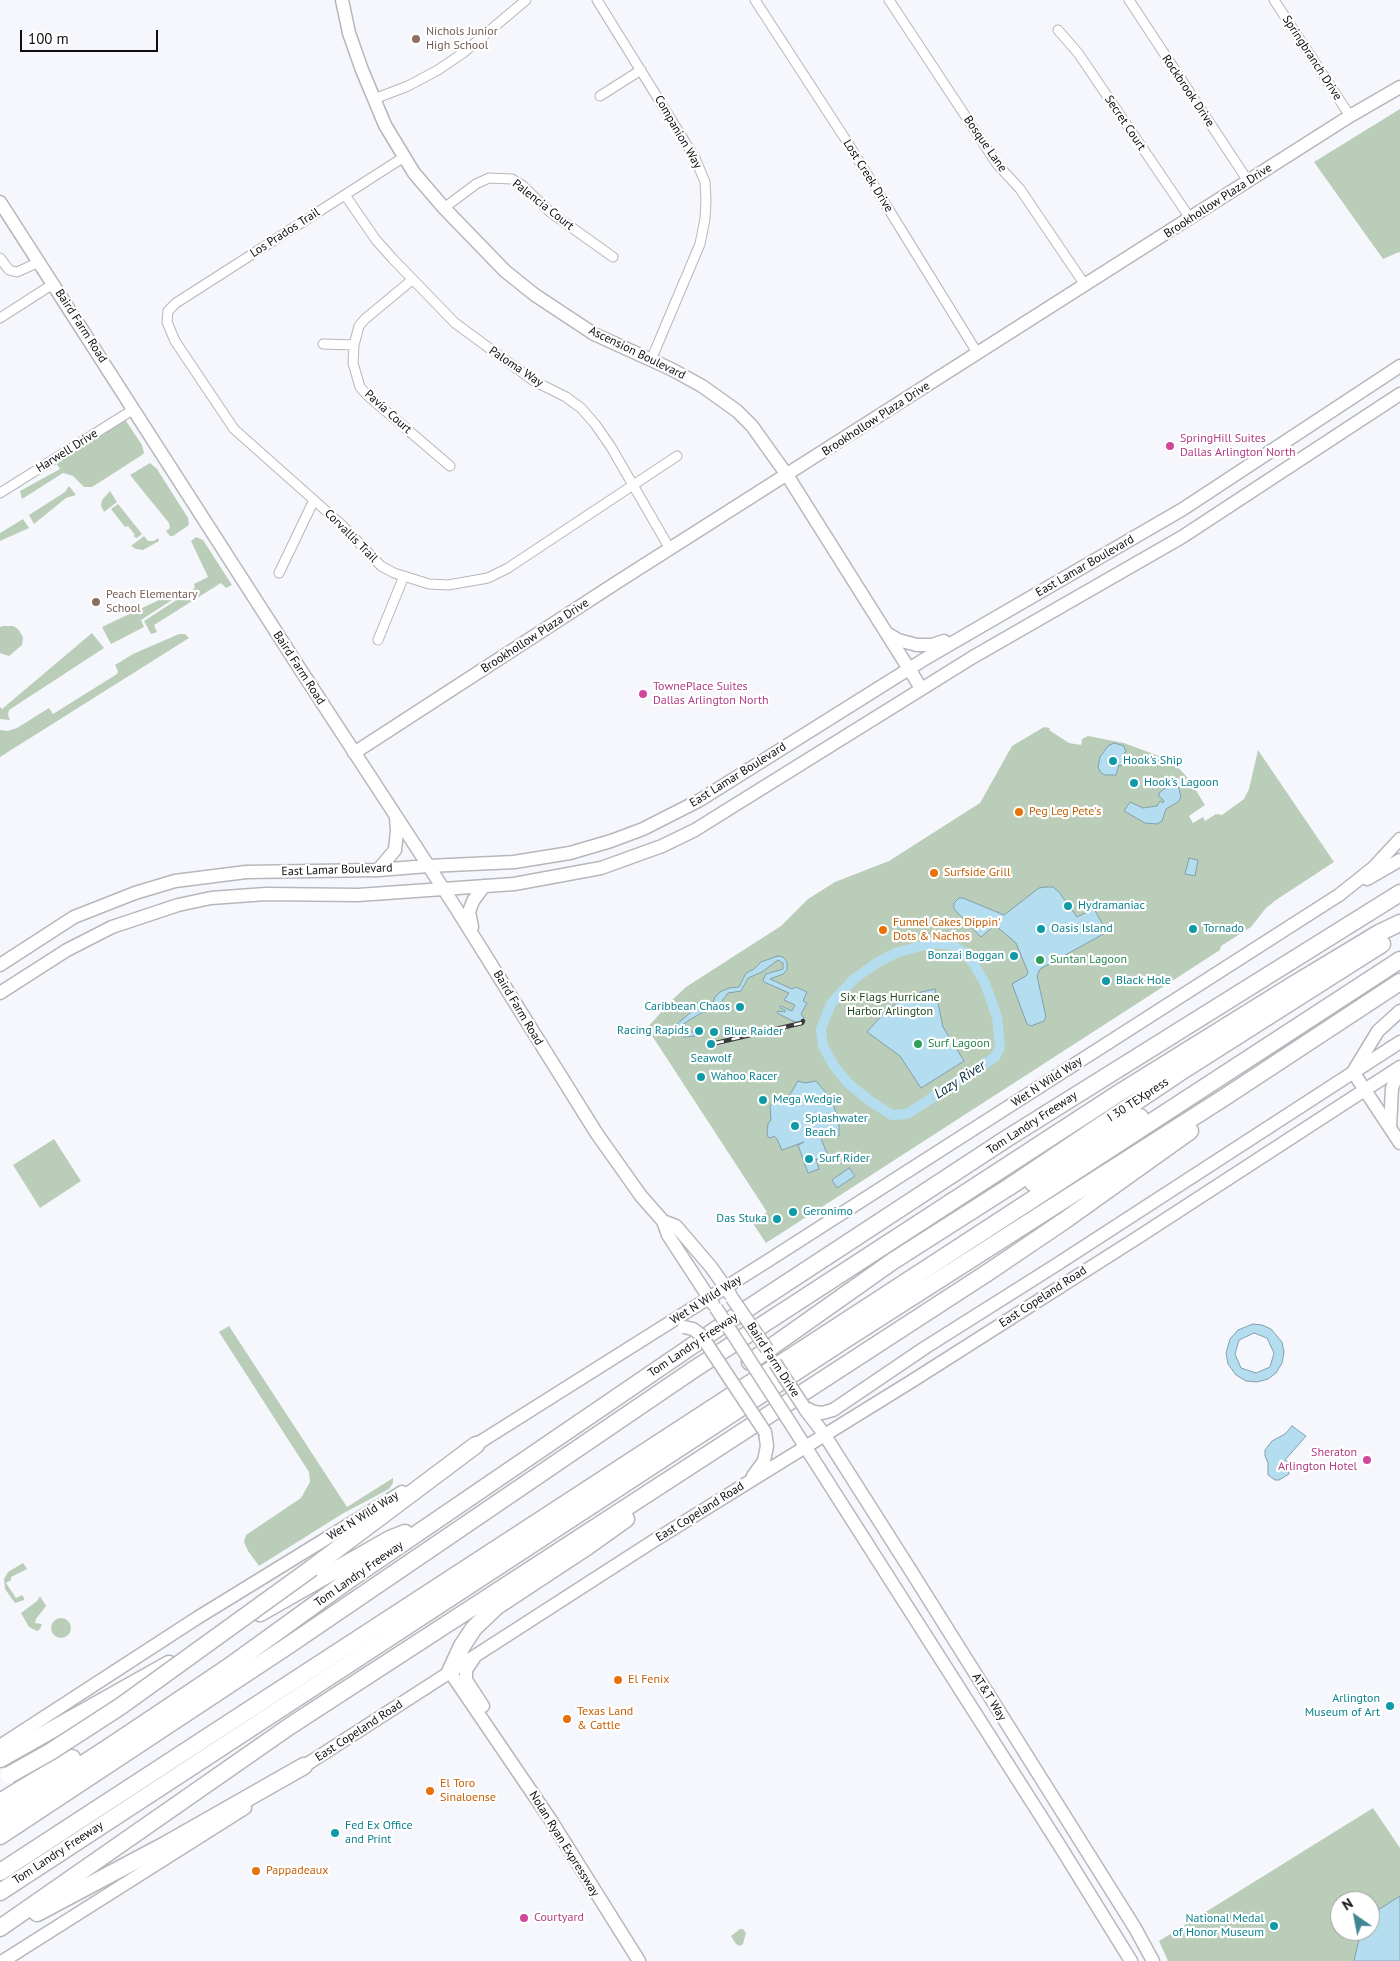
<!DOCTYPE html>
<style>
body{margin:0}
#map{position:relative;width:1400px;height:1961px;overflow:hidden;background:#f6f7fc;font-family:"PT Sans",sans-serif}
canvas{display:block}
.north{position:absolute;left:1330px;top:1891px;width:50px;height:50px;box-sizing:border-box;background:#fff;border:1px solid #9f9f9f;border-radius:50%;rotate:327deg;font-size:14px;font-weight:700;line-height:20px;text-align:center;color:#0e0e10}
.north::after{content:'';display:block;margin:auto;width:18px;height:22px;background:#418693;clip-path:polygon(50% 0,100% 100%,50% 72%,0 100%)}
.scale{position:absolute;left:20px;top:30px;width:138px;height:22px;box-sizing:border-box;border:2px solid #0e0e10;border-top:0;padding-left:6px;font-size:15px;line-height:18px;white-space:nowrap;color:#0e0e10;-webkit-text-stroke:4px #fff;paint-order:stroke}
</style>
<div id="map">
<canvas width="1400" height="1961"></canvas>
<div class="north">N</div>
<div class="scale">100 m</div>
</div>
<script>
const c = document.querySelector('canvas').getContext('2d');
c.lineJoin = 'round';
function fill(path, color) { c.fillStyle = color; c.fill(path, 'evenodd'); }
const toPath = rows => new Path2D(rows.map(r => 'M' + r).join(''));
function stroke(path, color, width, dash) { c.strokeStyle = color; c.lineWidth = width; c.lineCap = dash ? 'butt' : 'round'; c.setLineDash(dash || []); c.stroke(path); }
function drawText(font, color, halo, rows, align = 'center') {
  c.font = font + ' "PT Sans",sans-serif'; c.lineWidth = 4.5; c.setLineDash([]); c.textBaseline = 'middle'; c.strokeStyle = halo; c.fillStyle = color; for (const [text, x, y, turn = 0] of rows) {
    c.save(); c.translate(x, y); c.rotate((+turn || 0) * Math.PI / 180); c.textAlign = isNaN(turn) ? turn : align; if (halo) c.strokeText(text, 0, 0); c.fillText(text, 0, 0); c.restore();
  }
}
fill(toPath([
 [1400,109,1400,253,1399,252,1383,259,1314,162],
 [124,421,126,421,142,445,144,453,142,455,92,487,84,487,73,476,63,473,22,499,20,491,60,469,56,463],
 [150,463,157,469,188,518,189,525,173,536,170,536,166,531,170,528,169,523,130,475],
 [69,486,76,495,66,498,34,524,29,515,65,492],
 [110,491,117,502,104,512,101,506,102,500],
 [118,504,142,534,137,538,133,536,135,535,128,526,125,527,111,509],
 [23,519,29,528,0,541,0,533],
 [144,536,148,541,154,541,158,538,159,541,143,550,136,549,131,546],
 [196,537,203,540,232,585,226,588,221,583,154,625,157,632,151,634,144,621,195,588,194,584,208,577,191,541],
 [178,591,180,595,141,620,144,627,111,644,102,627],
 [3,626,13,626,18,629,23,637,22,645,9,656,0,653,0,627],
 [92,633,104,648,9,710,8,715,10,720,0,719,0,707,2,709],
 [179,634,185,634,189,638,0,757,0,730,8,731,17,728,49,708,53,714,117,674,118,671,115,665,133,654],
 [1044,727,1050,728,1049,730,1069,743,1081,745,1082,739,1088,736,1124,743,1167,759,1176,765,1195,786,1194,787,1205,805,1189,816,1193,823,1203,817,1205,821,1216,814,1222,815,1244,799,1249,789,1258,750,1334,862,1276,900,1266,908,1251,927,1221,946,1220,950,766,1243,752,1222,767,1212,647,1028,670,1002,686,987,781,926,808,899,835,882,889,861,980,803,1012,746],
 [54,1139,81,1181,40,1208,13,1165],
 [229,1326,347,1507,393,1478,393,1483,389,1489,342,1514,259,1566,248,1551,244,1542,246,1535,301,1498,310,1482,309,1472,219,1332],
 [23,1563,27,1569,11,1577,11,1580,6,1583,16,1598,22,1595,24,1598,24,1600,15,1603,5,1589,4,1579,8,1572],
 [40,1596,46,1606,36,1619,35,1623,42,1624,40,1629,37,1631,29,1627,21,1613,37,1601],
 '51 1628a10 10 0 1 1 20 0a10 10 0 1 1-20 0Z',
 [1373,1808,1400,1848,1400,1961,1168,1961,1159,1941],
 [1340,1901,1370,1901,1370,1931,1340,1931],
 [740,1929,743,1929,746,1933,743,1944,740,1946,736,1944,731,1936]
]), '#bacdb8');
const water = toPath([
 [1114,743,1124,746,1126,752,1124,753,1125,759,1121,766,1119,765,1116,775,1105,775,1101,773,1098,767,1100,757,1108,746,1114,743],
 [1171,784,1175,784,1179,788,1181,797,1178,802,1166,809,1162,821,1157,824,1145,823,1124,811,1130,802,1143,808,1157,806,1160,801,1163,803,1164,801,1159,796,1159,793,1171,784],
 [1189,858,1198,860,1195,876,1185,874,1189,858],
 [1046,887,1053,887,1059,892,1077,917,1094,909,1107,932,1040,969,1037,976,1046,1017,1044,1021,1031,1026,1027,1024,1012,984,1026,976,1028,972,1016,943,995,925,981,937,954,909,954,903,959,898,963,898,1004,915,1039,888,1046,887],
 [778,956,783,957,787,962,787,970,783,974,770,979,792,989,796,987,807,992,803,1001,807,1003,801,1014,804,1018,803,1021,795,1022,777,1013,778,1011,785,1012,785,1010,780,1008,781,1006,792,1011,795,1005,784,1000,789,993,764,982,763,980,766,974,783,969,783,963,778,960,762,972,748,978,741,991,728,993,716,1009,701,1013,680,1026,681,1032,693,1032,695,1036,684,1037,677,1034,675,1029,676,1025,690,1013,694,1010,712,1006,715,997,720,992,729,988,739,987,746,973,754,969,761,962,778,956],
 [935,989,943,1027,964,1061,921,1088,900,1056,867,1032,885,1012,900,1001,921,992,935,989],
 [798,1081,805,1083,816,1081,832,1100,839,1124,839,1136,820,1136,828,1156,827,1161,823,1162,816,1159,819,1169,808,1173,798,1145,804,1142,782,1150,777,1139,774,1136,771,1138,768,1137,767,1132,768,1124,771,1120,770,1106,775,1102,788,1098,798,1081],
 [849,1168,855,1176,837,1188,832,1180,849,1168],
 [1253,1324,1262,1325,1271,1329,1282,1342,1284,1352,1282,1363,1276,1373,1268,1379,1257,1382,1246,1381,1236,1375,1228,1364,1226,1353,1230,1339,1238,1330,1253,1324],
 [1254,1333,1267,1338,1274,1353,1270,1367,1256,1373,1241,1368,1235,1354,1239,1340,1254,1333],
 [1292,1426,1306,1436,1285,1460,1289,1463,1287,1467,1289,1474,1279,1480,1275,1480,1268,1475,1268,1463,1265,1456,1265,1450,1272,1441,1285,1434,1292,1426],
 [1400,1896,1400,1961,1354,1961,1361,1931,1370,1931,1370,1920,1378,1910,1400,1896]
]);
fill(water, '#b4def0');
stroke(water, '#82a0ad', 1);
stroke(toPath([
 [933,943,952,945,963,952,973,963,985,983,997,1017,1000,1047,995,1057,907,1114,892,1115,870,1101,849,1084,834,1066,823,1046,821,1029,831,1004,854,979,878,962,898,952,933,943]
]), '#b4def0', 10);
const street = toPath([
 [597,0,695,158,705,182,706,200,705,219,700,244,651,360],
 [755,0,844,137,978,354],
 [889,0,997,164,1020,189,1085,285],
 [1129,0,1248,181],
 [1274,0,1350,116],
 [1058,30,1078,53,1190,218],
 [600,96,641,70],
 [374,99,408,86,438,70,463,53,526,0],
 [404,157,176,303,168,311,167,322,175,341,234,429,342,525,381,566,394,573,429,584,448,585,488,578,508,568,677,456],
 [345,195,376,240,393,259,455,323,534,381,566,397,581,408,595,424,611,447,670,549],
 [444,208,476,184,489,178,512,179,522,185,550,212,613,257],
 [0,258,9,270,17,272,39,262],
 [412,280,365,319,359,326,354,345,353,363,360,387,367,395,450,466],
 [0,318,53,284],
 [323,344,354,345],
 [0,493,134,409],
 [279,573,314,500],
 [378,640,404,576]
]);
const secondary = toPath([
 [342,0,349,33,362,70,385,125,414,173,444,208,505,271,535,295,594,334,671,369,702,386,737,411,752,426,787,475,921,688],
 [0,202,300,669,454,905,597,1134,641,1196,663,1221,668,1235,713,1304],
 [888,634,898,640,917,645,932,645,944,641],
 [354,753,619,581,1350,116,1400,87],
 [378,870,395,850,397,831,396,818],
 [1367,879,1400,860],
 [472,927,469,912,473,901,484,886],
 [0,965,74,917,135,893,175,881,246,872,378,870,428,866,514,862,570,853,611,841,643,829,700,800,928,657,1183,509,1400,366],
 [0,993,67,950,112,927,178,905,211,898,266,894,358,895,514,884,601,868,662,846,695,830,727,810,973,657,1182,537,1400,394],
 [1400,1011,1378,1031,1353,1072,1400,1143],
 [1390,1127,1392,1088,1400,1069],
 [663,1221,676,1226,711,1267,730,1294],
 [804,1407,814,1412,822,1413,833,1410,926,1347,1056,1265,1400,1042],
 [805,1409,824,1434,911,1571,1135,1928,1153,1961],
 [787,1418,1058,1843,1131,1961],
 [469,1449,769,1260,1339,895,1373,868,1400,839],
 [753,1476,764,1461,767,1446,765,1432],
 [474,1658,466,1670,466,1680,483,1706],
 [450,1672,550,1819,639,1961],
 [0,1746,197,1618,402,1492],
 [298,1770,655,1540,912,1381,1140,1236,1400,1067],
 [3,1961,245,1808]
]);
const highway = toPath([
 [1033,1183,1140,1117],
 [750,1362,893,1261,1009,1187,1179,1073,1382,944],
 [312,1568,476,1445],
 [260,1613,390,1539,405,1533],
 [450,1672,462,1646,474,1628,497,1606,588,1546,626,1519],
 [0,1759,169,1664],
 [0,1802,72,1758],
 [0,1818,112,1745,227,1668,346,1582,730,1320,1006,1139,1400,893],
 [0,1836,289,1645,693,1370,1119,1093,1291,986,1379,933,1400,923],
 [0,1872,1400,960],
 [0,1892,843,1341,1225,1097,1400,982],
 [37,1913,165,1845,304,1766],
 [0,1928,290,1726,987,1273,1064,1221,1190,1131]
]);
stroke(street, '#b6b7bc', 11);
stroke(secondary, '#b6b7bc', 15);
stroke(highway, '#b6b7bc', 19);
stroke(street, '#fff', 9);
stroke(secondary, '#fff', 12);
stroke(highway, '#fff', 16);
const rail = toPath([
 [716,1043,802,1023,803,1021]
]);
stroke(rail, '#39393c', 4.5);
stroke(rail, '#fff', 2.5, [8]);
const secondaryBridge = toPath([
 [732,1298,767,1349],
 [716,1308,787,1418],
 [684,1327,693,1329,701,1335,765,1432],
 [775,1363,804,1407]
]);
const highwayBridge = toPath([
 [9,1775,50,1752,121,1706,312,1568]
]);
stroke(secondaryBridge, '#b6b7bc', 15, []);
stroke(highwayBridge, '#b6b7bc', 19, []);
stroke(secondaryBridge, '#fff', 12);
stroke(highwayBridge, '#fff', 16);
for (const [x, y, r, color] of [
 [416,39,5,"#8d6e63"],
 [1170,446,5,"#d1479c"],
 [96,602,5,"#8d6e63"],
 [643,694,5,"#d1479c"],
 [1113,761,5,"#0f9aa8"],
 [1134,783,5,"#0f9aa8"],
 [1019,812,5,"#e8710a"],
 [934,873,5,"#e8710a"],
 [1068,906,5,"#0f9aa8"],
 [1041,929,5,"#0f9aa8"],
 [1193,929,5,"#0f9aa8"],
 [883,930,5,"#e8710a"],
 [1014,956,5,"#0f9aa8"],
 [1040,960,5,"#2e9e5b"],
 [1106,981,5,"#0f9aa8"],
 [740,1007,5,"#0f9aa8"],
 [699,1031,5,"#0f9aa8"],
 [714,1032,5,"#0f9aa8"],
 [711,1044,5,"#0f9aa8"],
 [918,1044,5,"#2e9e5b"],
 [701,1077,5,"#0f9aa8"],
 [763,1100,5,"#0f9aa8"],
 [795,1126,5,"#0f9aa8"],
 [809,1159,5,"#0f9aa8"],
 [793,1212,5,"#0f9aa8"],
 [777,1219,5,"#0f9aa8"],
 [1367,1460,5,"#d1479c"],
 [618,1680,5,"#e8710a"],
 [1390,1706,5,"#0f9aa8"],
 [567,1719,5,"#e8710a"],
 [430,1791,5,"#e8710a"],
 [335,1833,5,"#0f9aa8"],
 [256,1871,5,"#e8710a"],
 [524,1918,5,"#d1479c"],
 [1274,1926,5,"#0f9aa8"]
]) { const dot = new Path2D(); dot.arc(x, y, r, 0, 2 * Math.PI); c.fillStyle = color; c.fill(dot); stroke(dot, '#fff', 2); }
drawText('12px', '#785e54', '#fff', [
 ["Nichols Junior",426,32],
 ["High School",426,46],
 ["Peach Elementary",106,595],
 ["School",106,609]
], 'left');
drawText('12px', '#0e0e10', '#fff', [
 ["Springbranch Drive",1312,58,57],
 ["Rockbrook Drive",1188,91,56],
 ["Secret Court",1125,123,56],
 ["Companion Way",678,132,60],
 ["Bosque Lane",985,144,55],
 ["Lost Creek Drive",868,176,58],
 ["Brookhollow Plaza Drive",1218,201,-33],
 ["Palencia Court",543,205,38],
 ["Los Prados Trail",285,233,-33],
 ["Baird Farm Road",81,326,57],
 ["Ascension Boulevard",637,353,26],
 ["Paloma Way",516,367,34],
 ["Pavia Court",388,412,42],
 ["Brookhollow Plaza Drive",876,419,-33],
 ["Harwell Drive",67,451,-32],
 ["Corvallis Trail",351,536,45],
 ["East Lamar Boulevard",1085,566,-30],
 ["Brookhollow Plaza Drive",535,636,-33],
 ["Baird Farm Road",299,668,57],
 ["East Lamar Boulevard",738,775,-32],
 ["East Lamar Boulevard",337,870,-2],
 ["Baird Farm Road",518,1008,59],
 ["Wet N Wild Way",1047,1082,-33],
 ["I 30 TEXpress",1138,1100,-33],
 ["Tom Landry Freeway",1032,1123,-33],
 ["East Copeland Road",1043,1297,-33],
 ["Wet N Wild Way",706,1300,-32],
 ["Tom Landry Freeway",693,1345,-34],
 ["Baird Farm Drive",773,1360,57],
 ["East Copeland Road",700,1512,-32],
 ["Wet N Wild Way",363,1516,-32],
 ["Tom Landry Freeway",359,1574,-35],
 ["AT&T Way",989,1697,58],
 ["East Copeland Road",359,1731,-33],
 ["Nolan Ryan Expressway",564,1844,58],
 ["Tom Landry Freeway",58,1853,-33]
]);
drawText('12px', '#b23c85', '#fff', [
 ["SpringHill Suites",1180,439],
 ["Dallas Arlington North",1180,453],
 ["TownePlace Suites",653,687],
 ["Dallas Arlington North",653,701],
 ["Sheraton",1357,1453,"right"],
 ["Arlington Hotel",1357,1467,"right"],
 ["Courtyard",534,1918]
], 'left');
drawText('12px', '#0d838f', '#fff', [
 ["Hook's Ship",1123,761],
 ["Hook's Lagoon",1144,783],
 ["Hydramaniac",1078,906],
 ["Oasis Island",1051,929],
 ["Tornado",1203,929],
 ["Bonzai Boggan",1004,956,"right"],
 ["Black Hole",1116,981],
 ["Caribbean Chaos",730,1007,"right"],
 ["Racing Rapids",689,1031,"right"],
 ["Blue Raider",724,1032],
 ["Seawolf",711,1059,"center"],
 ["Wahoo Racer",711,1077],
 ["Mega Wedgie",773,1100],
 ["Splashwater",805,1119],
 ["Beach",805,1133],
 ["Surf Rider",819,1159],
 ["Geronimo",803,1212],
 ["Das Stuka",767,1219,"right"],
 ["Arlington",1380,1699,"right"],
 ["Museum of Art",1380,1713,"right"],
 ["Fed Ex Office",345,1826],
 ["and Print",345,1840],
 ["National Medal",1264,1919,"right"],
 ["of Honor Museum",1264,1933,"right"]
], 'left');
drawText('12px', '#c56008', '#fff', [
 ["Peg Leg Pete's",1029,812],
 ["Surfside Grill",944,873],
 ["Funnel Cakes Dippin'",893,923],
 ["Dots & Nachos",893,937],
 ["El Fenix",628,1680],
 ["Texas Land",577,1712],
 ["& Cattle",577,1726],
 ["El Toro",440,1784],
 ["Sinaloense",440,1798],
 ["Pappadeaux",266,1871]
], 'left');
drawText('12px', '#27864d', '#fff', [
 ["Suntan Lagoon",1050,960],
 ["Surf Lagoon",928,1044]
], 'left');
drawText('12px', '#214820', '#fff', [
 ["Six Flags Hurricane",890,998],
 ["Harbor Arlington",890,1012]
]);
drawText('italic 14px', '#072e3b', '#fff', [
 ["Lazy River",960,1080,-33]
]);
</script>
